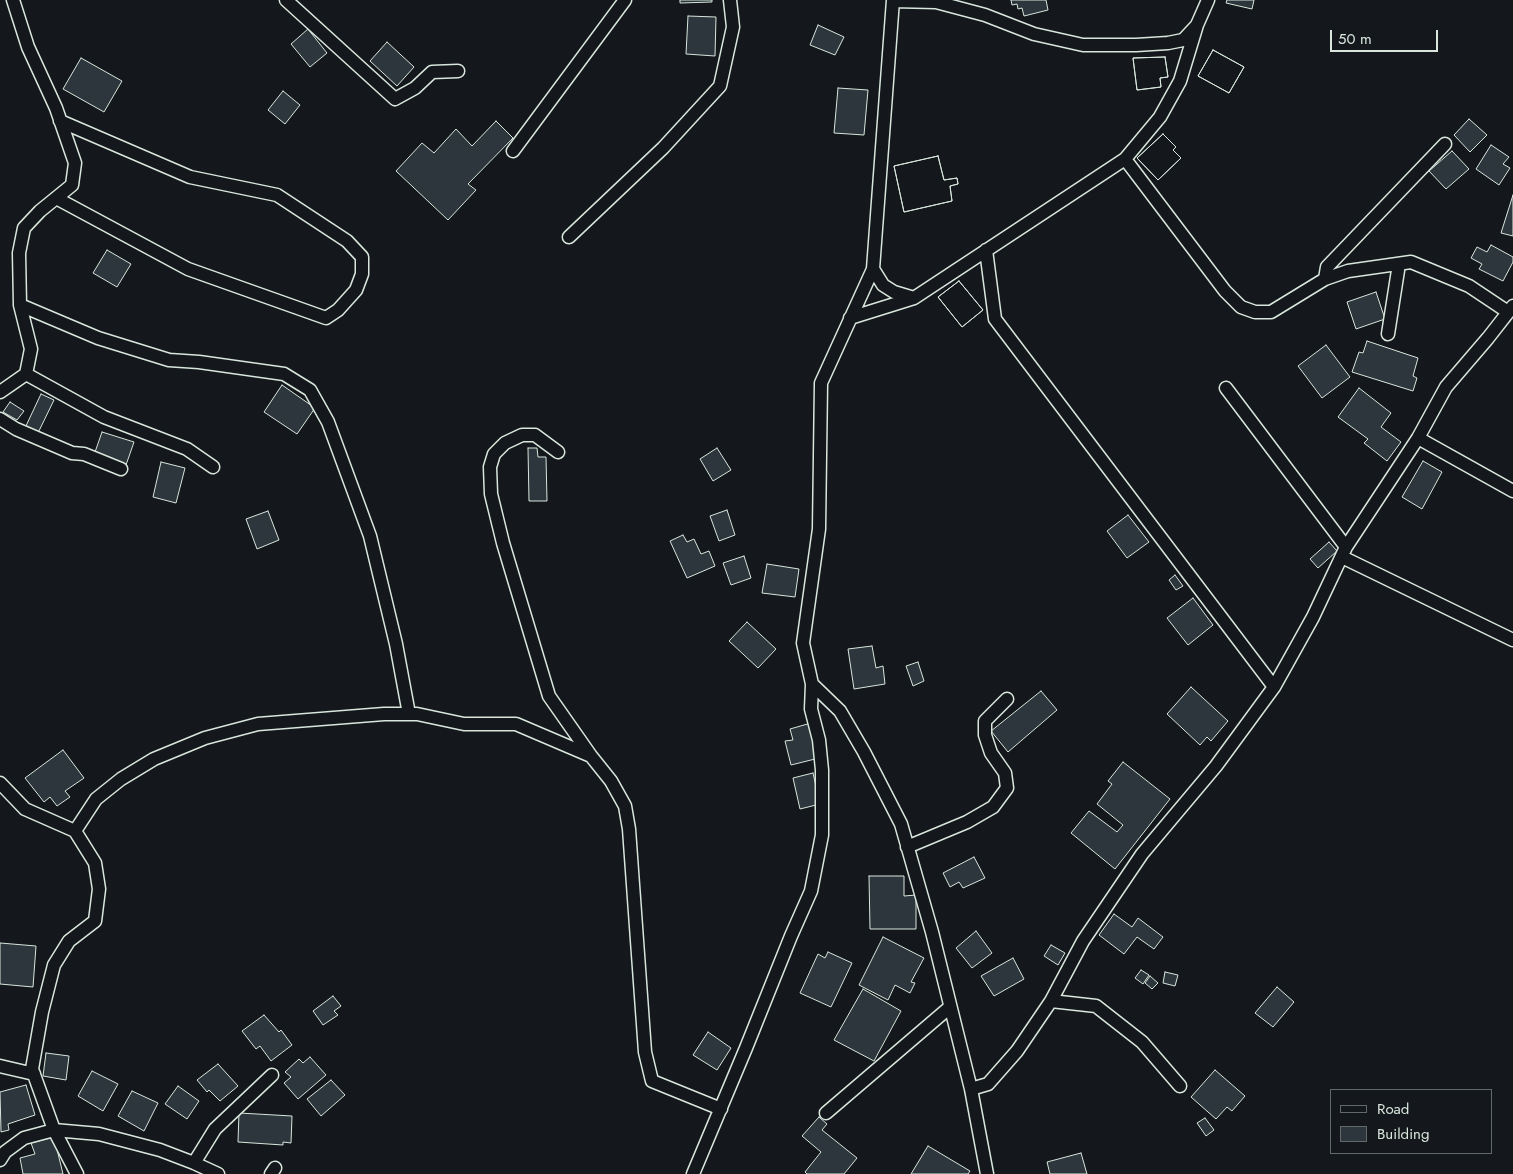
<!DOCTYPE html>
<style>
body{margin:0}
#map{position:relative;width:1513px;height:1174px;overflow:hidden;background:#14181c;font-family:Jost,sans-serif}
canvas{display:block}
.legend{position:absolute;left:1330px;top:1089px;width:162px;height:65px;box-sizing:border-box;background:#14181c;border:1px solid #626a69;margin:0;padding:6px 9px;list-style:none;font-size:15px;color:#d8e6dc}
.legend li{display:flex;align-items:center;gap:10px;height:25px}
.legend b{width:25px;border:1px solid #626a69}
.scale{position:absolute;left:1330px;top:30px;width:108px;height:22px;box-sizing:border-box;border:2px solid #d8e6dc;border-top:0;padding-left:6px;font-size:15px;line-height:18px;white-space:nowrap;color:#d8e6dc;-webkit-text-stroke:4px #14181c;paint-order:stroke}
</style>
<div id="map">
<canvas width="1513" height="1174"></canvas>
<ul class="legend">
<li><b style="height:6px;background:#14181c"></b>Road</li>
<li><b style="height:14px;background:#2c363c"></b>Building</li>
</ul>
<div class="scale">50 m</div>
</div>
<script>
const c = document.querySelector('canvas').getContext('2d');
c.lineJoin = 'round';
function fill(path, color) { c.fillStyle = color; c.fill(path, 'evenodd'); }
const toPath = rows => new Path2D(rows.map(r => 'M' + r).join(''));
function stroke(path, color, width, dash) { c.strokeStyle = color; c.lineWidth = width; c.lineCap = dash ? 'butt' : 'round'; c.setLineDash(dash || []); c.stroke(path); }
const building = toPath([
 [680,0,712,0,712,2,680,3,680,0],
 [1011,0,1046,0,1048,10,1024,16,1022,8,1018,9,1017,4,1012,5,1011,0],
 [1227,0,1254,0,1252,9,1226,3,1227,0],
 [688,16,716,17,715,56,686,54,688,16],
 [818,25,844,37,835,55,810,45,818,25],
 [308,29,327,53,310,67,291,44,308,29],
 [387,42,414,67,397,86,370,61,387,42],
 [1213,50,1244,67,1229,93,1198,76,1213,50],
 [1213,50,1244,67,1229,93,1198,76,1213,50],
 [1165,57,1168,77,1160,78,1161,87,1137,90,1133,58,1165,57],
 [1165,57,1168,77,1160,78,1161,87,1137,90,1133,58,1165,57],
 [81,58,122,81,104,112,63,89,81,58],
 [838,88,868,90,864,135,834,133,838,88],
 [283,91,300,105,285,124,268,110,283,91],
 [1469,119,1487,135,1470,152,1454,135,1469,119],
 [496,121,513,138,468,184,476,190,448,220,396,171,422,143,434,153,456,129,472,146,496,121],
 [1163,134,1176,147,1173,150,1181,158,1158,180,1137,158,1163,134],
 [1163,134,1176,147,1173,150,1181,158,1158,180,1137,158,1163,134],
 [1491,145,1509,157,1503,164,1510,168,1499,185,1476,169,1491,145],
 [1452,151,1469,169,1446,189,1429,171,1452,151],
 [938,156,944,180,957,178,958,184,950,186,952,201,904,212,894,166,938,156],
 [938,156,944,180,957,178,958,184,950,186,952,201,904,212,894,166,938,156],
 [1513,195,1513,236,1501,233,1513,195],
 [1491,245,1513,257,1513,262,1503,281,1479,269,1482,264,1471,258,1477,247,1487,252,1491,245],
 [107,250,131,264,117,287,93,273,107,250],
 [959,281,983,310,962,327,938,297,959,281],
 [959,281,983,310,962,327,938,297,959,281],
 [1376,292,1385,319,1356,329,1347,302,1376,292],
 [1367,341,1418,358,1413,376,1417,378,1413,391,1352,372,1359,352,1363,353,1367,341],
 [1326,345,1350,377,1322,398,1298,366,1326,345],
 [282,385,315,408,297,434,264,412,282,385],
 [1359,388,1391,413,1381,427,1401,442,1387,461,1364,443,1368,439,1338,417,1359,388],
 [41,394,54,400,37,435,25,428,41,394],
 [10,402,24,411,17,420,3,412,10,402],
 [102,432,134,442,126,465,94,455,102,432],
 [528,448,537,448,538,457,546,457,547,501,529,501,528,448],
 [717,448,731,470,713,481,700,459,717,448],
 [1423,461,1442,472,1422,509,1402,497,1423,461],
 [161,462,185,468,176,503,153,497,161,462],
 [727,510,735,535,719,541,710,516,727,510],
 [268,511,279,540,257,549,246,519,268,511],
 [1128,515,1149,542,1127,558,1107,531,1128,515],
 [683,535,687,542,694,539,701,554,709,551,715,566,687,578,670,541,683,535],
 [1329,542,1337,551,1318,568,1310,559,1329,542],
 [744,556,751,578,731,585,723,563,744,556],
 [767,564,799,569,795,597,762,593,767,564],
 [1175,575,1183,586,1176,590,1169,580,1175,575],
 [1193,598,1213,625,1188,645,1167,618,1193,598],
 [747,622,776,649,758,668,729,641,747,622],
 [872,646,876,668,883,666,885,684,854,689,848,649,872,646],
 [918,662,924,681,913,686,906,666,918,662],
 [1191,687,1228,721,1211,741,1207,737,1200,745,1167,714,1191,687],
 [1041,691,1057,710,1008,752,991,731,1041,691],
 [811,723,819,758,791,765,785,741,793,740,790,729,811,723],
 [63,750,84,778,65,791,70,797,57,806,50,797,44,802,25,778,63,750],
 [1123,762,1170,799,1115,869,1071,833,1089,811,1117,832,1123,825,1097,804,1112,784,1108,781,1123,762],
 [813,773,820,804,800,809,793,778,813,773],
 [974,857,985,878,963,888,959,882,950,887,943,873,974,857],
 [869,876,904,876,904,896,916,895,916,929,870,929,869,876],
 [1114,914,1132,927,1138,918,1163,937,1154,949,1137,937,1124,954,1099,935,1114,914],
 [976,931,992,953,972,968,956,948,976,931],
 [883,937,924,958,911,982,915,983,910,993,895,985,888,1000,859,985,883,937],
 [0,943,36,946,33,987,0,984,0,943],
 [1051,945,1065,953,1058,965,1044,956,1051,945],
 [828,952,852,963,831,1007,800,993,818,954,825,958,828,952],
 [1013,958,1024,979,994,996,981,976,1013,958],
 [1141,970,1149,975,1143,984,1135,978,1141,970],
 [1165,972,1178,975,1175,986,1163,983,1165,972],
 [1150,976,1158,983,1152,989,1145,983,1150,976],
 [1277,987,1294,1002,1273,1027,1255,1013,1277,987],
 [863,989,901,1011,874,1061,834,1040,863,989],
 [333,996,341,1006,334,1011,338,1015,323,1025,313,1011,333,996],
 [264,1015,279,1032,281,1030,292,1045,271,1061,260,1046,256,1049,242,1031,264,1015],
 [708,1032,731,1048,717,1070,693,1055,708,1032],
 [46,1053,69,1056,66,1080,43,1076,46,1053],
 [310,1057,326,1075,298,1099,284,1083,291,1077,285,1072,299,1059,303,1063,310,1057],
 [218,1064,238,1086,220,1101,209,1090,207,1092,197,1080,218,1064],
 [1215,1070,1245,1096,1232,1111,1227,1107,1216,1119,1191,1097,1215,1070],
 [92,1071,118,1084,103,1111,78,1096,92,1071],
 [331,1080,345,1095,321,1116,307,1099,331,1080],
 [26,1085,35,1115,8,1124,9,1130,1,1132,0,1092,26,1085],
 [178,1086,199,1101,187,1119,165,1104,178,1086],
 [132,1091,158,1103,144,1131,118,1116,132,1091],
 [239,1113,292,1116,291,1143,283,1142,283,1145,238,1142,239,1113],
 [819,1117,827,1124,822,1130,857,1158,844,1174,807,1174,805,1172,821,1152,802,1136,819,1117],
 [1205,1118,1214,1130,1206,1136,1197,1123,1205,1118],
 [54,1137,63,1174,23,1174,20,1158,35,1154,31,1143,54,1137],
 [928,1146,970,1171,968,1174,911,1174,928,1146],
 [1081,1153,1087,1174,1050,1174,1047,1162,1081,1153]
]);
fill(building, '#2c363c');
stroke(building, '#d8e6dc', 1);
const street = toPath([
 [286,0,395,99,415,88,432,72,458,71],
 [893,1,936,2,985,15,1034,34,1083,45,1136,45,1168,43,1183,40,1197,25,1208,0],
 [513,151,625,0],
 [1125,159,1225,291,1241,307,1255,312,1271,312,1325,279,1348,271,1411,262,1469,286,1508,312],
 [56,198,188,269,326,318,338,310,356,290,362,274,362,257,347,241,277,195,190,177,60,121],
 [569,237,663,148,720,86,733,27,730,0],
 [986,250,995,319,1274,687],
 [873,269,883,285,894,292,914,298],
 [1325,279,1327,267,1445,144],
 [20,305,98,338,169,360,199,362,284,374,310,390,328,422,370,536,396,644,409,714],
 [850,318,914,298,1125,159,1160,117,1180,81,1197,25],
 [1388,334,1399,264],
 [26,374,104,417,187,449,213,467],
 [1226,388,1346,547],
 [0,392,26,374,31,349,20,305,19,253,24,228,40,211,72,185,75,163,56,108,28,47,13,0],
 [0,419,16,429,72,453,84,454,121,469],
 [1418,438,1513,491],
 [558,452,535,435,522,435,505,443,494,454,490,467,491,494,503,543,549,696,591,756],
 [1342,557,1513,640],
 [812,684,840,711,864,752,901,824,932,932,971,1089,987,1174],
 [0,783,25,809,75,831,95,863,99,889,95,921,69,941,54,965,42,1012,32,1069,54,1130,77,1174],
 [75,831,96,799,121,779,154,759,205,738,258,724,384,714,417,714,464,724,516,724,591,756,611,781,625,806,629,829,645,1052,652,1081,721,1109],
 [907,847,967,822,993,807,1007,788,1005,773,991,753,985,735,985,721,1007,699],
 [1051,1001,1096,1006,1142,1042,1180,1086],
 [0,1066,34,1074],
 [971,1089,988,1084,1017,1051,1051,1001,1083,941,1142,854,1216,766,1274,687,1313,617,1346,547,1418,438,1446,387,1488,338,1513,306],
 [826,1113,950,1007],
 [0,1160,5,1152,24,1138,54,1130,99,1134,160,1150,194,1163,218,1174],
 [194,1163,215,1129,272,1075],
 [271,1174,275,1168],
 [693,1174,746,1048,791,936,811,891,822,835,822,770,819,740,811,709,812,684,803,643,819,529,821,383,873,269,893,0]
]);
stroke(street, '#d8e6dc', 15);
stroke(street, '#14181c', 12);
</script>
